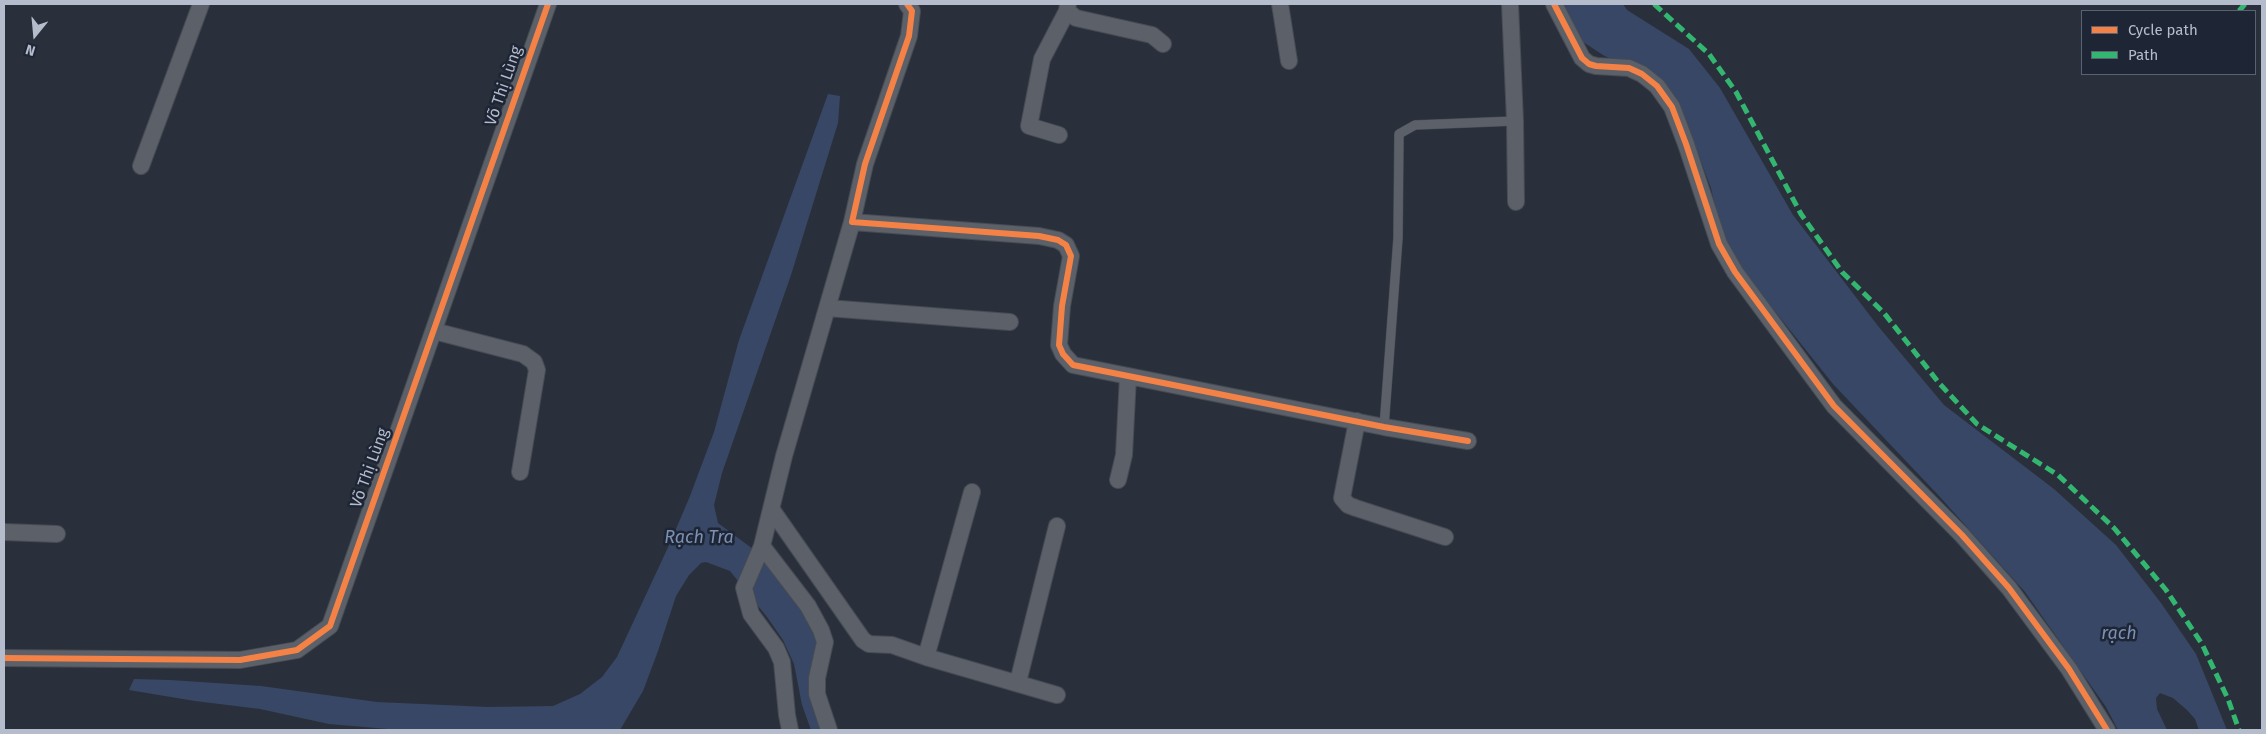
<!DOCTYPE html>
<meta charset="utf-8">
<style>
body{margin:0}
#map{position:relative;width:2266px;height:734px;overflow:hidden;background:#2a303b;font-family:"Fira Sans",sans-serif}
canvas{display:block}
.frame{position:absolute;inset:0;border:5px solid #b5bccb;pointer-events:none}
.legend{position:absolute;left:2081px;top:10px;width:175px;height:65px;box-sizing:border-box;background:#1e2636;border:1px solid #5a6272;margin:0;padding:6px 9px;list-style:none;font-size:15px;color:#b5bccb}
.legend li{display:flex;align-items:center;gap:10px;height:25px}
.legend b{width:25px;border:1px solid #5a6272}
.north{position:absolute;left:10px;top:10px;width:50px;height:50px;-webkit-text-stroke:4px #1e2636;paint-order:stroke;rotate:197deg;font-size:14px;font-weight:700;line-height:20px;text-align:center;color:#b5bccb}
.north::after{content:'';display:block;margin:auto;width:18px;height:22px;background:#b5bccb;clip-path:polygon(50% 0,100% 100%,50% 72%,0 100%)}
</style>
<div id="map">
<canvas width="2266" height="734"></canvas>
<div class="frame"></div>
<ul class="legend">
<li><b style="height:6px;background:#f48246"></b>Cycle path</li>
<li><b style="height:6px;background:#33b770"></b>Path</li>
</ul>
<div class="north">N</div>
</div>
<script>
const c = document.querySelector('canvas').getContext('2d');
c.lineJoin = 'round';
function fill(path, color) { c.fillStyle = color; c.fill(path, 'evenodd'); }
const toPath = rows => new Path2D(rows.map(r => 'M' + r).join(''));
function stroke(path, color, width, dash) { c.strokeStyle = color; c.lineWidth = width; c.lineCap = dash ? 'butt' : 'round'; c.setLineDash(dash || []); c.stroke(path); }
function drawText(font, color, halo, rows, align = 'center') {
  c.font = font + ' "Fira Sans",sans-serif'; c.lineWidth = 5; c.setLineDash([]); c.textBaseline = 'middle'; c.strokeStyle = halo; c.fillStyle = color; for (const [text, x, y, turn = 0] of rows) {
    c.save(); c.translate(x, y); c.rotate((+turn || 0) * Math.PI / 180); c.textAlign = isNaN(turn) ? turn : align; if (halo) c.strokeText(text, 0, 0); c.fillText(text, 0, 0); c.restore();
  }
}
fill(toPath([
 [1562,4,1623,4,1627,10,1689,49,1720,88,1793,215,1878,326,1944,405,2054,489,2116,545,2161,603,2196,654,2227,730,2199,730,2195,719,2187,710,2173,698,2160,693,2156,698,2157,709,2167,730,2118,730,2106,707,2025,592,1940,497,1833,384,1734,260,1720,229,1711,188,1687,124,1665,86,1603,55,1577,38],
 [828,94,840,96,838,123,791,275,722,473,714,505,718,523,765,558,808,618,819,651,823,730,811,730,802,705,794,664,783,640,767,617,730,571,706,562,701,563,689,575,676,596,658,651,643,691,620,730,399,730,329,724,260,709,195,701,129,690,134,679,170,680,261,686,377,702,488,707,553,706,580,694,602,677,617,657,670,543,690,496,714,432,739,340]
]), '#374765');
const lane = toPath([
 [1384,427,1398,238,1399,134,1415,125,1515,121]
]);
const street = toPath([
 [907,4,912,11,909,36,865,164,852,222,1039,236,1058,240,1066,245,1071,256,1062,306,1059,345,1063,354,1073,365,1384,427,1468,441],
 [1068,4,1067,11,1076,18,1152,35,1163,44],
 [1280,4,1289,61],
 [1510,4,1515,121,1516,202],
 [1554,4,1582,58,1589,64,1596,66,1629,68,1642,74,1657,86,1672,107,1686,144,1719,244,1735,272,1834,406,1962,535,2009,588,2069,669,2107,730],
 [1059,135,1029,126,1042,59,1067,11],
 [141,166,201,4],
 [827,308,1010,322],
 [434,331,523,354,534,362,537,370,520,472],
 [1357,421,1342,498,1348,505,1356,508,1445,537],
 [1118,480,1124,455,1128,376],
 [772,510,863,640,869,644,892,645,926,657,1057,695],
 [4,532,57,534],
 [762,546,808,606,821,630,825,642,817,678,817,694,829,730],
 [926,657,972,492],
 [4,658,240,660,297,650,330,626,548,4],
 [1018,682,1057,526],
 [790,730,787,715,782,662,776,648,751,614,744,588,762,546,784,456,852,222]
]);
stroke(lane, '#474b53', 10);
stroke(street, '#474b53', 18);
stroke(lane, '#5c6068', 9);
stroke(street, '#5c6068', 16);
stroke(toPath([
 [1654,4,1709,54,1736,92,1801,214,1842,272,1884,313,1939,383,1977,424,2058,475,2114,528,2166,590,2202,644,2228,699,2239,730],
 [2239,11,2245,4]
]), '#33b770', 5, [10, 5]);
stroke(toPath([
 [907,4,912,11,909,36,865,164,852,222,1039,236,1058,240,1066,245,1071,256,1062,306,1059,345,1063,354,1073,365,1384,427,1468,441],
 [1554,4,1582,58,1589,64,1596,66,1629,68,1642,74,1657,86,1672,107,1686,144,1719,244,1735,272,1834,406,1962,535,2009,588,2069,669,2107,730],
 [4,658,240,660,297,650,330,626,548,4]
]), '#f48246', 6);
drawText('16px', '#b5bccb', '#1e2636', [
 ["Võ Thị Lùng",504,86,-71],
 ["Võ Thị Lùng",370,468,-70]
]);
drawText('italic 18px', '#7c90b3', '#1e2636', [
 ["Rạch Tra",699,538],
 ["rạch",2119,634]
]);
</script>
